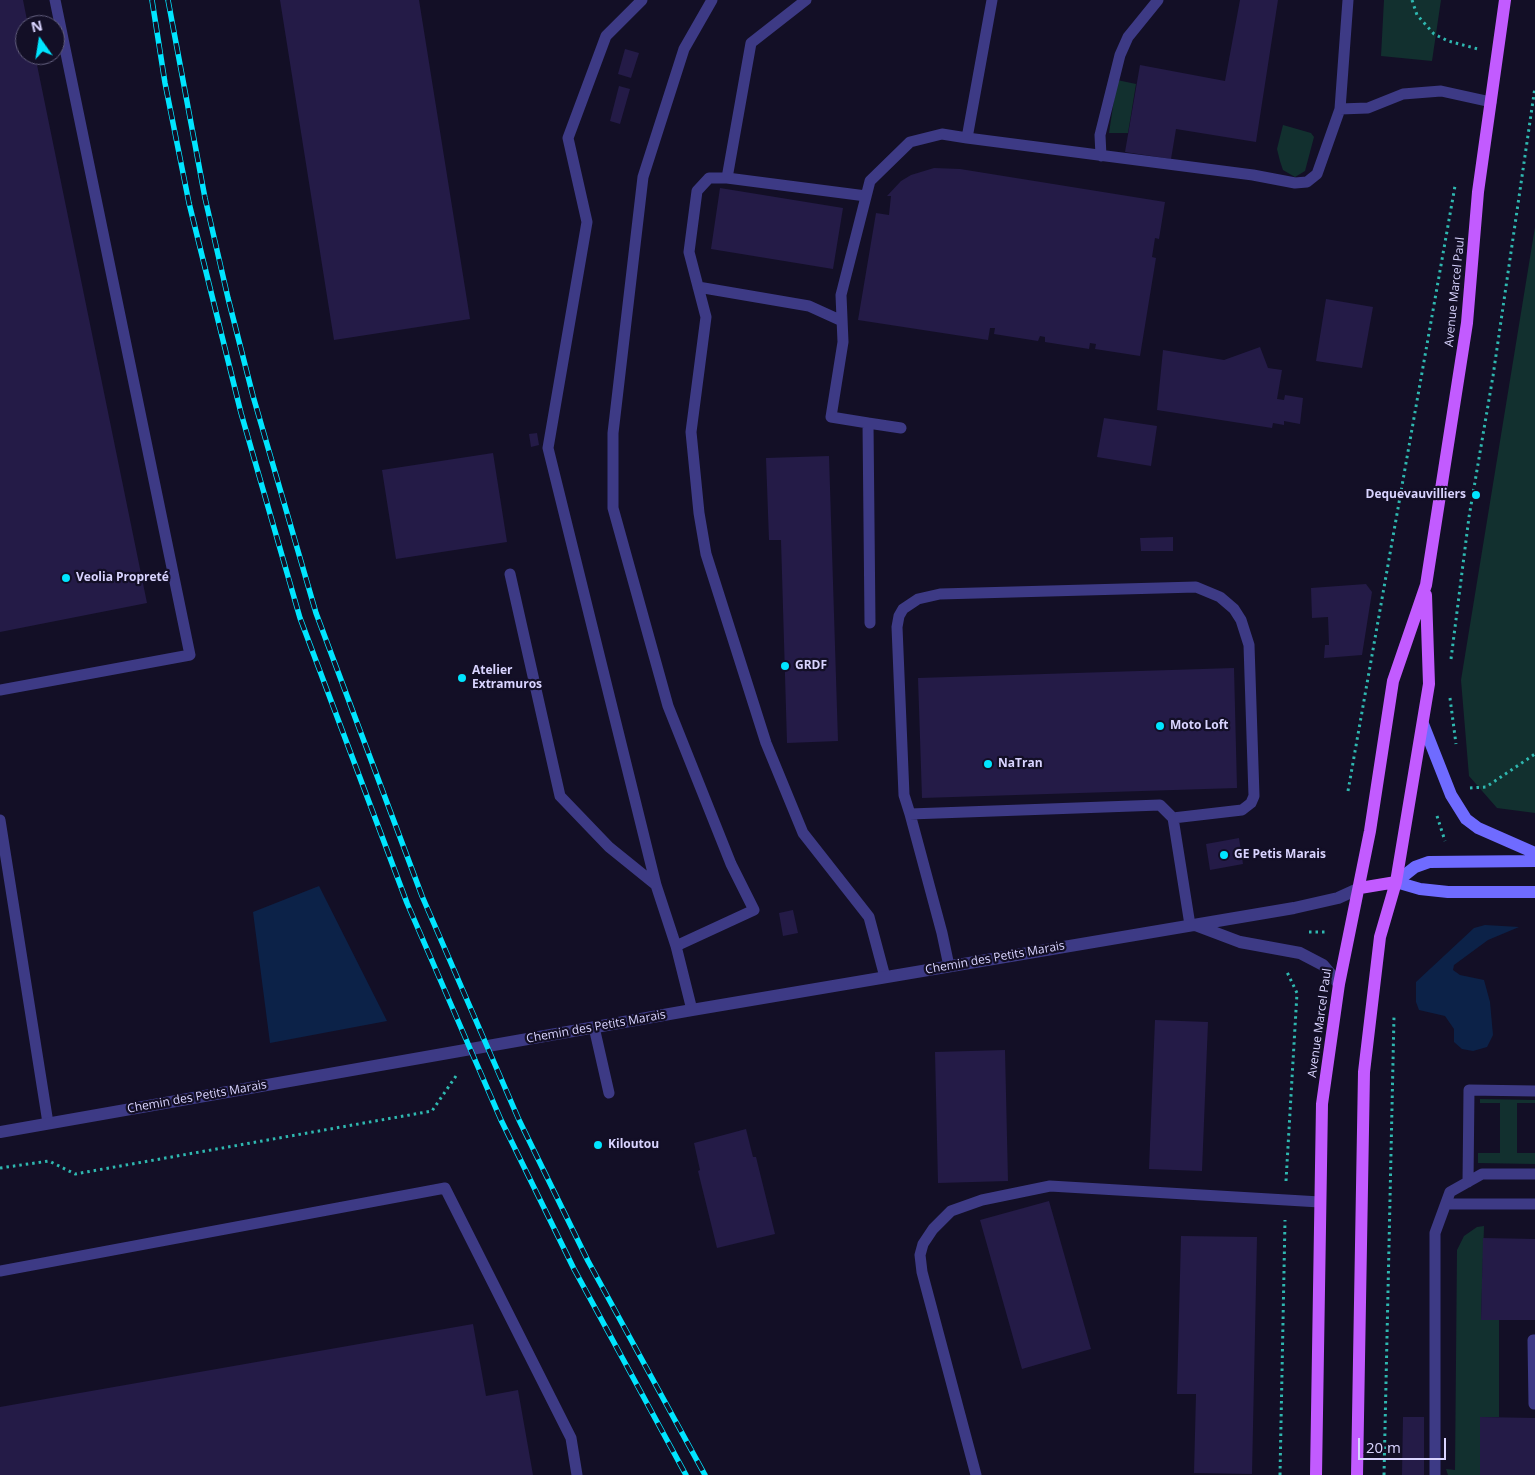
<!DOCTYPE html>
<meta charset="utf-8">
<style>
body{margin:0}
#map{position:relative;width:1535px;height:1475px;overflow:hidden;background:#130f26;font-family:"Open Sans",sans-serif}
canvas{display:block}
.north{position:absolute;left:15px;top:15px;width:50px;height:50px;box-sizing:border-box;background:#130f26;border:1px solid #625e7d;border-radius:50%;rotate:347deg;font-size:14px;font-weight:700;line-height:20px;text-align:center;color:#d9d4ff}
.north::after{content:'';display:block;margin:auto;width:18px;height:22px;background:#00e5ff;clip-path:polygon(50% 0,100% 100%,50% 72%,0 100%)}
.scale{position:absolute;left:1358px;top:1438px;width:88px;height:22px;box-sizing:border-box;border:2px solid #d9d4ff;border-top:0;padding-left:6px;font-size:15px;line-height:18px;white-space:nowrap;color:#d9d4ff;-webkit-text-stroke:4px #130f26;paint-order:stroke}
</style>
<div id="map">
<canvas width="1535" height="1475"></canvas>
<div class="north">N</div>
<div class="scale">20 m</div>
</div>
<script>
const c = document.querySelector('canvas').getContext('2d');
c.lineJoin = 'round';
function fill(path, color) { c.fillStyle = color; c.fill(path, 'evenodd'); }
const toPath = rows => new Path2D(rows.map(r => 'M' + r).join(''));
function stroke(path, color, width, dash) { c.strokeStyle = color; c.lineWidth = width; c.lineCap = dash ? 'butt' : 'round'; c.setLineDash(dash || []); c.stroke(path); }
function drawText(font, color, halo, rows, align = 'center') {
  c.font = font + ' "Open Sans",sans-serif'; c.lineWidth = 4.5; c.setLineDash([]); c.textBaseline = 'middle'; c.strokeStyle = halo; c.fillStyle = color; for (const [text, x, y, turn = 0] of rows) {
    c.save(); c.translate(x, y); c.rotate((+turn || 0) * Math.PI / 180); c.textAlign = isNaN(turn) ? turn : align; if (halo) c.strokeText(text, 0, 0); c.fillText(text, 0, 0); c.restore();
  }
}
fill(toPath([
 [1384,0,1441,0,1432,61,1381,56],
 [1117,80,1136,84,1128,133,1109,133],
 [1283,125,1311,133,1314,137,1305,171,1295,177,1283,170,1280,161,1277,149],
 [1535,227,1535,813,1497,808,1469,776,1461,680],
 [1480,1099,1535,1100,1535,1103,1517,1103,1517,1153,1535,1153,1535,1164,1478,1163,1478,1153,1500,1153,1500,1103,1480,1103],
 [1484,1226,1481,1320,1499,1320,1499,1417,1480,1417,1480,1475,1448,1475,1446,1469,1455,1470,1457,1250,1464,1236,1477,1227]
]), '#12302f');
fill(toPath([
 [319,886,387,1021,270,1043,253,912],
 [1485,925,1519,927,1488,940,1454,965,1453,970,1460,975,1484,980,1490,1002,1493,1035,1487,1047,1473,1051,1462,1049,1454,1042,1454,1029,1445,1016,1419,1010,1416,1002,1416,982,1474,928]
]), '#0c2248');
fill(toPath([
 [0,0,23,0,28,25,25,25,25,55,35,55,147,603,0,632],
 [280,0,419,0,470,319,334,340],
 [1240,0,1278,0,1256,142,1176,129,1171,159,1125,152,1140,65,1225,81],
 [625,49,639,53,631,78,618,74],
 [619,86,630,89,620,124,610,121],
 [934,168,960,169,1165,202,1159,239,1155,238,1152,257,1156,258,1140,356,1095,349,1096,344,1090,343,1089,349,1045,342,1045,337,1040,336,1038,341,994,334,995,328,990,328,988,340,858,320,876,213,889,215,891,196,887,196,901,181,911,175],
 [720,188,843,208,833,269,711,249],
 [1326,299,1373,307,1362,368,1316,361],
 [1260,347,1268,368,1282,370,1277,399,1284,400,1285,395,1303,398,1300,424,1284,421,1284,425,1273,423,1272,428,1157,410,1163,350,1224,360],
 [1104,418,1157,426,1151,466,1097,457],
 [537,433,539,445,531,447,529,434],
 [493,453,507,542,396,559,382,470],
 [829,456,838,741,787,743,781,540,769,540,766,458],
 [1173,537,1173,551,1141,551,1140,538],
 [1366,584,1372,592,1362,655,1324,658,1325,645,1329,645,1328,617,1312,618,1311,588],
 [1234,668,1237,788,922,798,918,678],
 [1239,838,1243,864,1210,870,1206,844],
 [793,910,798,933,783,936,779,913],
 [1155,1020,1208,1022,1202,1171,1149,1169],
 [1005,1050,1008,1181,938,1183,935,1052],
 [746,1129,753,1157,756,1157,775,1234,717,1248,698,1171,700,1170,694,1143],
 [1049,1201,1091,1349,1022,1369,980,1220],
 [1181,1236,1257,1237,1252,1474,1194,1473,1196,1394,1177,1394],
 [1483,1238,1535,1239,1535,1320,1481,1320],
 [473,1324,486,1396,518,1390,533,1475,0,1475,0,1407],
 [1403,1417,1424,1417,1424,1475,1402,1475],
 [1480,1417,1535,1418,1535,1475,1480,1475]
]), '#241b47');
stroke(toPath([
 [1412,0,1417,15,1434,34,1448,41,1478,49],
 [1451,659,1469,517,1493,376,1535,87],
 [1450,698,1456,744],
 [1470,788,1486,787,1535,754],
 [1348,791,1455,186],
 [1437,816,1445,841],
 [1309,932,1328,932],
 [0,1168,49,1161,75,1174,432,1111,458,1073],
 [1286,1181,1297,993,1287,972],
 [1280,1475,1285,1220],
 [1384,1475,1394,1016]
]), '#2fb8b0', 3, [2.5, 4]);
stroke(toPath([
 [642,0,606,36,568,138,587,222,548,448,656,885],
 [1340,109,1368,108,1403,94,1441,91,1491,102],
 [967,138,1253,175,1295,183,1307,182,1317,174,1340,109,1348,0],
 [1101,156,1100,135,1120,55,1128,37,1158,0],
 [727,178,751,43,806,0],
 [866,196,727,178,709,178,697,191,689,252,706,317,691,432,699,513,706,554,766,743,803,833,869,917,885,977],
 [698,287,809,306,842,321],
 [868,423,901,428],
 [510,574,560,796,609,847,656,885,676,946,692,1010],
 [870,623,868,423,831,417,843,342,841,295,870,181,910,142,942,134,967,138,992,0],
 [0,690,190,655,55,0],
 [910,814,942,933,949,966],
 [1173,818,1242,810,1251,803,1254,796,1249,645,1241,620,1234,609,1220,597,1196,587,940,594,918,599,903,609,899,616,897,627,904,795,910,814,1160,805,1173,818,1190,925],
 [0,820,48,1123],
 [676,946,754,910,731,864,668,706,613,508,613,433,643,177,684,49,712,0],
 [594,1027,609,1093],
 [1468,1182,1469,1090,1535,1091],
 [1446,1204,1535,1204],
 [0,1271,445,1188,571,1438,577,1475],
 [1534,1404,1533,1340,1535,1340],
 [976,1475,922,1272,920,1255,923,1244,933,1229,951,1211,982,1200,1050,1186,1320,1202],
 [1435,1475,1435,1233,1450,1192,1482,1174,1535,1174]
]), '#3d3a85', 11);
stroke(toPath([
 [1195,925,1240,942,1300,953,1323,965,1339,984],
 [0,1132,692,1010,1294,908,1338,898,1360,888]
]), '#3d3a85', 12);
stroke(toPath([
 [1423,724,1451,795,1466,819,1478,828,1535,853],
 [1396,882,1415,867,1429,862,1535,861],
 [1396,882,1420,889,1448,892,1535,892]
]), '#6f6bff', 12);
stroke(toPath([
 [1360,888,1396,882],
 [1316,1475,1322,1104,1339,984,1370,831,1393,681,1426,585,1467,323,1478,192,1505,0],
 [1357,1475,1364,1072,1380,937,1396,882,1429,684,1426,595]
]), '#c25bff', 12);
const rail = toPath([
 [152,0,165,83,189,203,241,413,300,618,407,903,501,1120,574,1269,686,1475],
 [168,0,205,198,228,298,253,396,316,613,422,896,519,1120,588,1261,705,1475]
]);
stroke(rail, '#00e5ff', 5.5);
stroke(rail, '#130f26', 4, [11]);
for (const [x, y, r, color] of [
 [1476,495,5,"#00e5ff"],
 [66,578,5,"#00e5ff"],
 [785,666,5,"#00e5ff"],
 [462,678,5,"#00e5ff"],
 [1160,726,5,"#00e5ff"],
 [988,764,5,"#00e5ff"],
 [1224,855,5,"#00e5ff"],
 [598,1145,5,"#00e5ff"]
]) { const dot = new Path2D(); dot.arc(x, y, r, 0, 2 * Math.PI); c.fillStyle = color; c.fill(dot); stroke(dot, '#130f26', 2); }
drawText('12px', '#d9d4ff', '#130f26', [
 ["Avenue Marcel Paul",1455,292,-84],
 ["Chemin des Petits Marais",995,958,-10],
 ["Avenue Marcel Paul",1320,1023,-82],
 ["Chemin des Petits Marais",596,1027,-10],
 ["Chemin des Petits Marais",197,1097,-10]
]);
drawText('bold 12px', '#d9d4ff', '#130f26', [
 ["Dequevauvilliers",1466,495,"right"],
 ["Veolia Propreté",76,578],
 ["GRDF",795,666],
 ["Atelier",472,671],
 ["Extramuros",472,685],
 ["Moto Loft",1170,726],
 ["NaTran",998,764],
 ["GE Petis Marais",1234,855],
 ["Kiloutou",608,1145]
], 'left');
</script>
